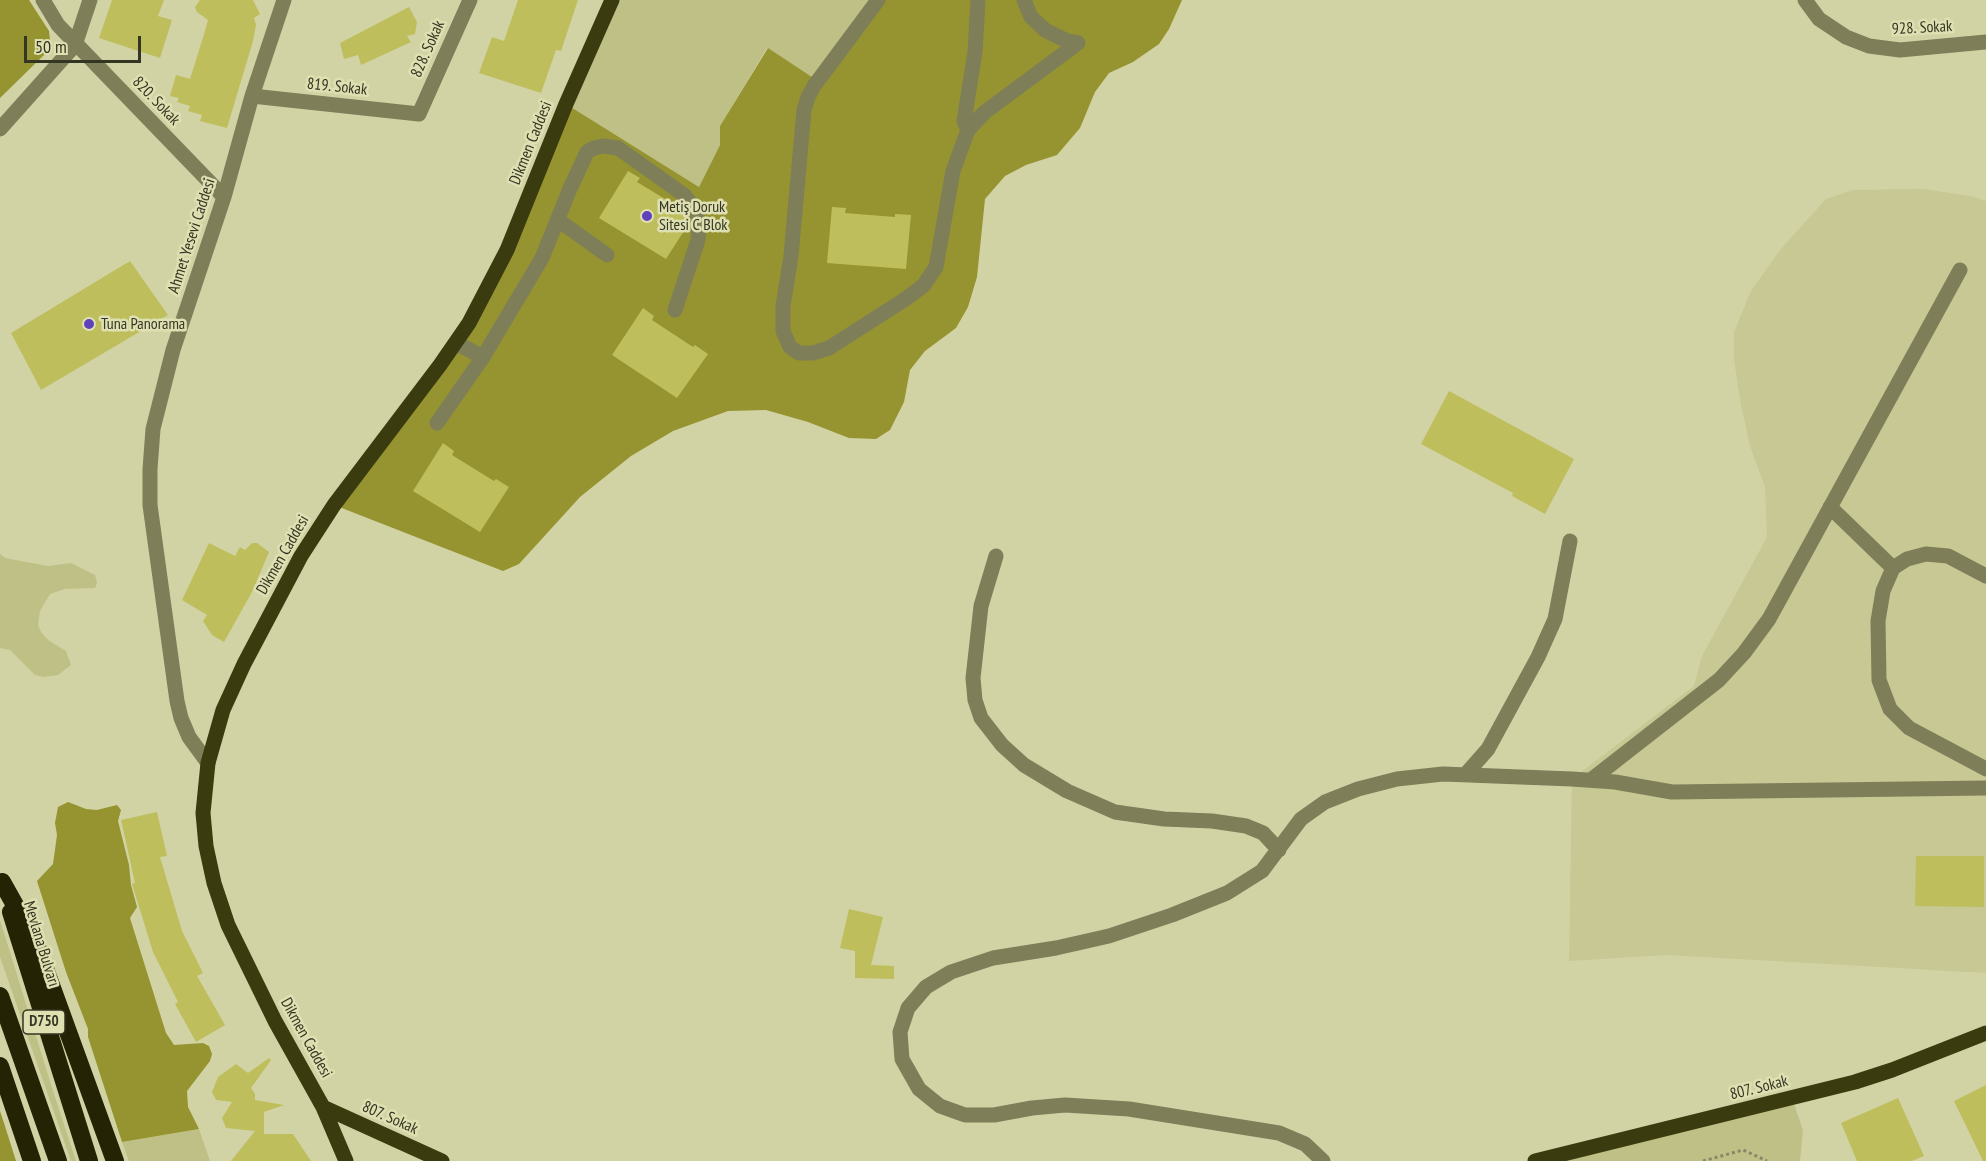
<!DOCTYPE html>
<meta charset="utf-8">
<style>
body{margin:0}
#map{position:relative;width:1986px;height:1161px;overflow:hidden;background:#d2d3a5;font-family:"PT Sans Narrow",sans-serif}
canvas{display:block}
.scale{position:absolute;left:24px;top:36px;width:117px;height:27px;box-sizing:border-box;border:3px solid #343522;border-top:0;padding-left:8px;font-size:18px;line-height:21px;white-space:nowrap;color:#343522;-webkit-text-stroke:4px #dfe0b2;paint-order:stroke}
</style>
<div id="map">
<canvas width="1986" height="1161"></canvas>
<div class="scale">50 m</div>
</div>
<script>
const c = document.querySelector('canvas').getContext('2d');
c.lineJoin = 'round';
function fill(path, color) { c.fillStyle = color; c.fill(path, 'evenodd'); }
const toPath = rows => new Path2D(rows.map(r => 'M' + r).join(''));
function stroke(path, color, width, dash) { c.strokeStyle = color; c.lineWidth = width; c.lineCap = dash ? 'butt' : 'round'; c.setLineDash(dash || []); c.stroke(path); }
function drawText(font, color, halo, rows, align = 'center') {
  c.font = font + ' "PT Sans Narrow",sans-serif'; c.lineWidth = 5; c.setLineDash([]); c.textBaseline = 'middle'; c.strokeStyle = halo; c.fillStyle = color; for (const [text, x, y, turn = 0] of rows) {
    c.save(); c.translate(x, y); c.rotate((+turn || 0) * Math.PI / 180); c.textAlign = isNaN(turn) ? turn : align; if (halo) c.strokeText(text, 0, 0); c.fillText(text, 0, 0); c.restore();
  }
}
fill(toPath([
 [1924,189,1970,196,1986,201,1986,973,1666,955,1569,961,1572,779,1694,686,1702,656,1767,537,1765,487,1750,446,1741,405,1734,360,1734,332,1751,291,1780,250,1826,199,1853,190]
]), '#c7c893');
fill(toPath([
 [612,0,878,0,818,81,767,48,720,126,720,145,699,187,566,104],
 [0,554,5,558,48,566,71,563,95,575,97,583,95,588,65,589,50,594,40,611,38,625,41,632,48,640,66,651,71,665,58,675,44,677,35,675,10,650,0,648],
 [0,920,54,1094,76,1161,71,1161,0,957],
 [1792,1098,1803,1130,1800,1161,1535,1161],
 [199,1129,210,1161,129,1161,122,1142]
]), '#bfc085');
fill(toPath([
 [0,0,29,0,49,31,50,40,44,55,0,98],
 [878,0,1182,0,1169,29,1159,44,1133,62,1109,73,1095,92,1080,128,1057,155,1026,165,1005,176,985,199,977,277,968,307,956,328,925,351,910,370,904,402,890,430,876,439,849,438,808,422,766,410,728,411,673,431,631,456,580,497,519,564,503,571,334,505,469,323,566,104,699,187,720,145,720,126,768,48,818,81],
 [68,802,86,809,97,810,117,805,121,810,118,821,129,865,131,885,137,907,130,918,166,1033,174,1045,203,1043,209,1046,212,1054,210,1061,187,1091,188,1107,199,1129,122,1142,88,1037,88,1029,66,972,37,881,53,864,57,835,55,823,58,807],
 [0,1111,4,1123,16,1161,0,1161]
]), '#959430');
fill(toPath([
 [112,0,164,0,158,16,172,20,160,58,99,38],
 [200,0,253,0,260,14,254,18,256,25,253,41,227,128,200,121,202,115,188,111,190,106,177,102,179,98,170,96,176,75,190,79,205,31,208,20,197,12,195,7],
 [518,0,578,0,561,51,556,50,541,93,479,73,492,37,504,41],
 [409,7,417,22,415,34,407,36,411,42,361,65,358,55,344,59,340,43],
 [628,171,640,178,637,182,680,208,681,206,687,214,689,223,666,259,599,218],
 [832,207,846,208,845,213,895,217,895,214,911,215,906,269,827,263],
 [130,261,168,315,41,390,11,333],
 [643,308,654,316,652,320,693,347,695,345,708,354,677,398,612,355],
 [1449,391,1574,459,1545,514,1512,496,1513,493,1421,444],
 [443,443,454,451,452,455,494,481,496,479,509,487,480,532,413,491],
 [209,543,235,556,240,547,245,550,252,543,257,543,269,552,252,592,224,642,212,635,203,621,207,615,182,600],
 [157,812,167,856,160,857,182,931,203,973,197,976,225,1025,196,1042,175,1004,178,1002,153,952,132,884,135,883,121,820],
 [1916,856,1984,856,1984,907,1915,906],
 [849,909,883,917,871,965,894,966,894,979,855,978,855,951,840,948],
 [269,1058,271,1060,251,1088,255,1094,255,1100,284,1105,264,1112,264,1134,293,1134,311,1161,231,1161,255,1131,226,1128,222,1118,232,1102,216,1100,212,1092,218,1077,236,1064,248,1073],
 [1986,1085,1986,1161,1983,1161,1954,1101],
 [1898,1098,1924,1156,1912,1161,1857,1161,1841,1123]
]), '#bebe5d');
stroke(toPath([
 [1703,1161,1743,1150,1767,1161]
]), '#878867', 3, [3, 3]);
stroke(toPath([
 [43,0,58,25,224,197],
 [878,0,814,86,808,97,804,110,791,256,783,306,783,331,790,347,799,353,813,353,829,348,907,298,924,285,936,267,953,171,968,130,985,112,1078,43],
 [1024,0,1031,17,1045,30,1067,41,1078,43],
 [1805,0,1819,19,1846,37,1869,46,1900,50,1986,42],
 [252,96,419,114,470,0],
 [0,129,75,45,90,0],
 [968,130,964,121,975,52,978,0],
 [558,220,607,255],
 [456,343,483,357],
 [437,423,483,357,542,258,569,191,587,152,594,148,603,146,618,148,684,195,696,210,699,224,698,240,675,310],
 [1830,507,1893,568],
 [996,556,981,606,973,678,975,700,981,718,1002,745,1024,765,1067,791,1115,812,1164,819,1212,821,1246,826,1263,833,1279,850],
 [1986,576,1948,556,1926,554,1907,559,1893,568,1883,591,1878,621,1879,680,1890,709,1909,728,1986,769],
 [208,763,189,737,181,718,177,701,150,505,150,469,153,429,173,350,224,197,252,96,284,0],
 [1465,775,1488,749,1538,657,1555,619,1570,541],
 [1591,780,1719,680,1744,653,1769,619,1960,270],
 [1323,1161,1305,1144,1279,1133,1129,1109,1065,1105,1032,1108,994,1115,965,1115,940,1106,919,1089,902,1059,900,1032,908,1008,926,987,951,972,993,958,1056,948,1109,936,1172,915,1227,893,1262,871,1301,819,1325,802,1358,789,1397,779,1443,774,1572,779,1615,782,1672,792,1986,788]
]), '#7e7e59', 15);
stroke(toPath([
 [323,1107,442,1161],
 [346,1161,323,1107,275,1021,228,925,214,883,206,846,203,813,208,763,223,710,244,664,301,556,334,505,440,365,469,323,507,250,566,104,612,0],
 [1535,1161,1855,1082,1892,1070,1986,1033]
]), '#3b3b10', 15);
stroke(toPath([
 [2,882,35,941,115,1161],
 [11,912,89,1161],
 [0,996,58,1161],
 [0,1066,32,1161]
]), '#242405', 18);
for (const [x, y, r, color] of [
 [647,216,6,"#5f42ba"],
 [89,324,6,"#5f42ba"]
]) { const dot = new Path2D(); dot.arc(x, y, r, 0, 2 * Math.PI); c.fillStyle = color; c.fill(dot); stroke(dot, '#dfe0b2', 2); }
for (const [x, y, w] of [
 [44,1022,42]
]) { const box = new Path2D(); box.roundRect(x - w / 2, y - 12, w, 24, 4.5); c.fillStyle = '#dfe0b2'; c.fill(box); stroke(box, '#343522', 1.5); }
drawText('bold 15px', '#343522', null, [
 ["D750",44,1022]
]);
drawText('16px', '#343522', '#dfe0b2', [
 ["928. Sokak",1922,28,-3],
 ["828. Sokak",428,49,-66],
 ["819. Sokak",337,87,6],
 ["820. Sokak",156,101,46],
 ["Dikmen Caddesi",531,143,-68],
 ["Ahmet Yesevi Caddesi",192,236,-72],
 ["Dikmen Caddesi",283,555,-60],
 ["Mevlana Bulvarı",41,944,73],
 ["Dikmen Caddesi",306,1038,61],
 ["807. Sokak",1759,1088,-14],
 ["807. Sokak",390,1118,24]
]);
drawText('16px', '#343522', '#dfe0b2', [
 ["Metiş Doruk",659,207],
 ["Sitesi C Blok",659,225],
 ["Tuna Panorama",101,324]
], 'left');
</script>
